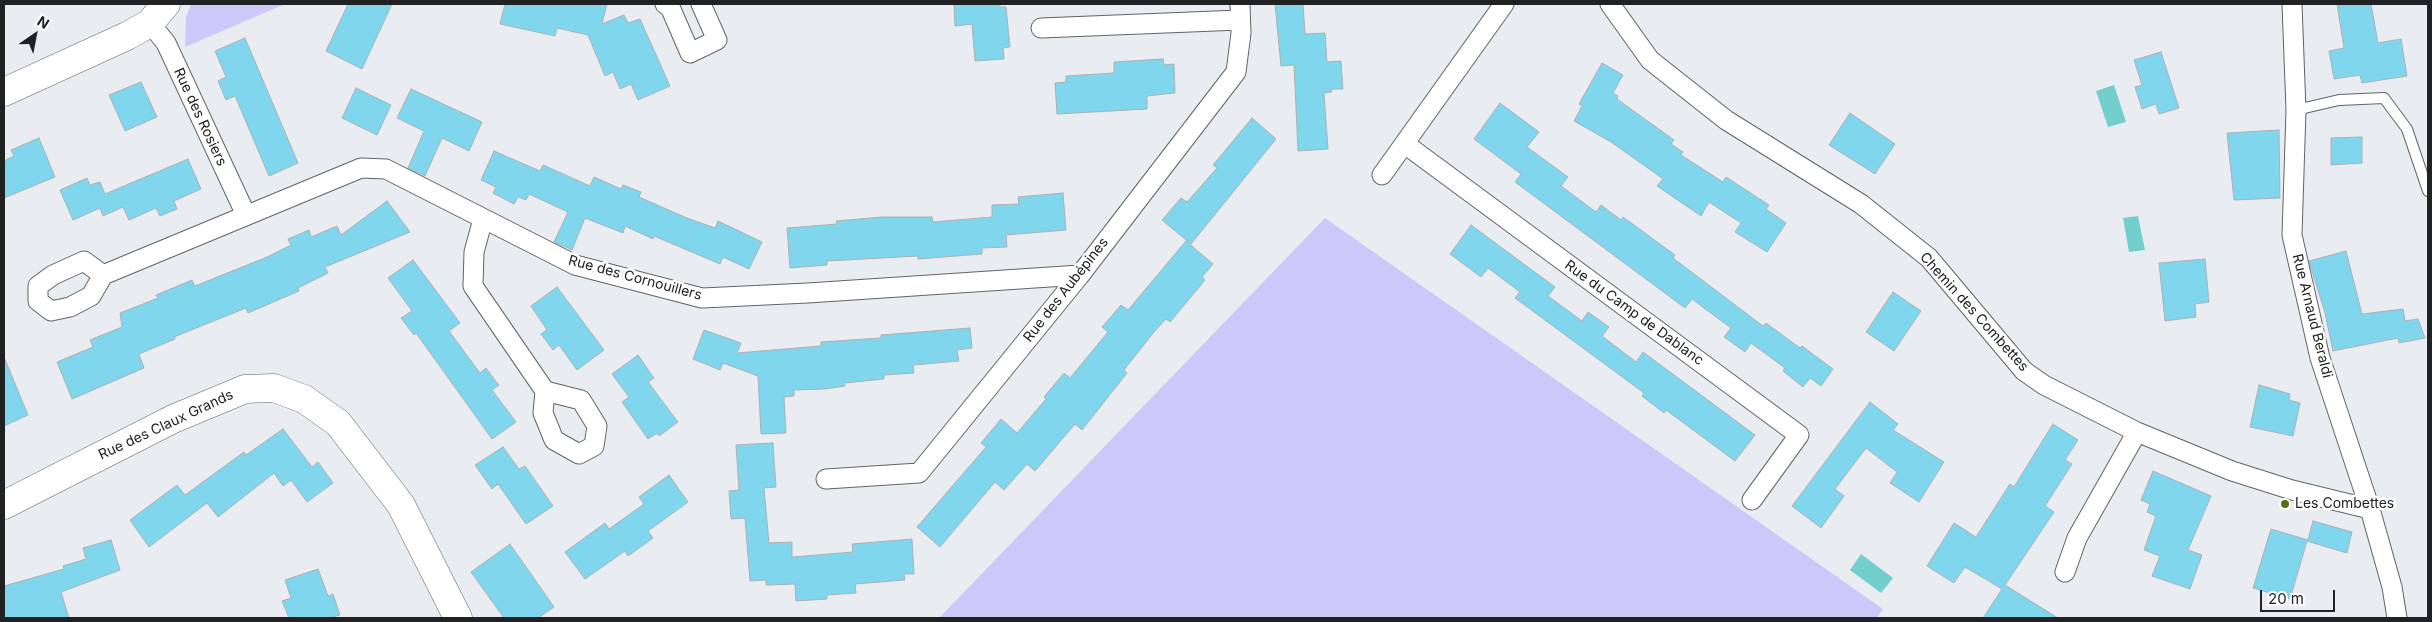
<!DOCTYPE html>
<meta charset="utf-8">
<style>
body{margin:0}
#map{position:relative;width:2432px;height:622px;overflow:hidden;background:#e9edf1;font-family:Inter,sans-serif}
canvas{display:block}
.frame{position:absolute;inset:0;border:5px solid #202122;pointer-events:none}
.north{position:absolute;left:10px;top:10px;width:50px;height:50px;-webkit-text-stroke:4px #fff;paint-order:stroke;rotate:33deg;font-size:14px;font-weight:700;line-height:20px;text-align:center;color:#202122}
.north::after{content:'';display:block;margin:auto;width:18px;height:22px;background:#202122;clip-path:polygon(50% 0,100% 100%,50% 72%,0 100%)}
.scale{position:absolute;left:2260px;top:590px;width:75px;height:22px;box-sizing:border-box;border:2px solid #202122;border-top:0;padding-left:6px;font-size:15px;line-height:18px;white-space:nowrap;color:#202122;-webkit-text-stroke:4px #fff;paint-order:stroke}
</style>
<div id="map">
<canvas width="2432" height="622"></canvas>
<div class="frame"></div>
<div class="north">N</div>
<div class="scale">20 m</div>
</div>
<script>
const c = document.querySelector('canvas').getContext('2d');
c.lineJoin = 'round';
function fill(path, color) { c.fillStyle = color; c.fill(path, 'evenodd'); }
const toPath = rows => new Path2D(rows.map(r => 'M' + r).join(''));
function stroke(path, color, width, dash) { c.strokeStyle = color; c.lineWidth = width; c.lineCap = dash ? 'butt' : 'round'; c.setLineDash(dash || []); c.stroke(path); }
function drawText(font, color, halo, rows, align = 'center') {
  c.font = font + ' Inter,sans-serif'; c.lineWidth = 5; c.setLineDash([]); c.textBaseline = 'middle'; c.strokeStyle = halo; c.fillStyle = color; for (const [text, x, y, turn = 0] of rows) {
    c.save(); c.translate(x, y); c.rotate((+turn || 0) * Math.PI / 180); c.textAlign = isNaN(turn) ? turn : align; if (halo) c.strokeText(text, 0, 0); c.fillText(text, 0, 0); c.restore();
  }
}
fill(toPath([
 [191,4,285,4,185,47,186,17],
 [1325,218,1883,609,1877,618,939,618]
]), '#ccc9fa');
fill(toPath([
 [2114,85,2126,122,2108,127,2096,91],
 [2138,216,2145,250,2129,252,2123,218],
 [1861,554,1893,578,1881,593,1850,570]
]), '#72cfcc');
const building = toPath([
 [348,4,392,4,362,69,326,51,348,4],
 [505,4,607,4,602,24,624,15,628,23,640,19,670,86,638,100,631,84,620,89,613,72,605,76,588,35,557,28,555,36,500,24,505,4],
 [954,4,1000,4,1000,7,1006,7,1010,47,1003,48,1004,59,975,61,972,24,955,26,954,4],
 [1275,4,1303,4,1305,34,1325,33,1327,62,1341,61,1343,89,1331,89,1332,92,1324,93,1328,149,1298,151,1294,65,1281,66,1275,4],
 [2337,4,2371,4,2378,43,2401,39,2407,76,2362,83,2360,75,2334,79,2329,51,2344,48,2337,4],
 [245,38,298,163,269,176,235,96,226,100,218,81,226,77,215,51,245,38],
 [2161,52,2179,108,2159,114,2156,104,2142,109,2135,87,2142,85,2134,60,2161,52],
 [1163,59,1164,65,1174,64,1175,93,1147,96,1147,109,1057,114,1055,83,1066,82,1066,76,1114,73,1114,62,1163,59],
 [1602,63,1623,75,1613,93,1618,96,1617,99,1674,140,1671,144,1683,152,1681,155,1723,182,1726,177,1769,205,1766,209,1786,223,1767,252,1735,232,1741,223,1709,202,1701,216,1657,186,1663,179,1652,171,1611,142,1574,121,1582,106,1579,104,1602,63],
 [141,82,157,117,125,131,109,95,141,82],
 [356,88,391,105,377,135,342,118,356,88],
 [411,89,482,122,469,151,442,138,425,176,408,168,424,131,397,118,411,89],
 [1500,103,1539,132,1527,147,1568,177,1561,186,1596,212,1601,205,1621,220,1623,217,1675,255,1673,258,1763,326,1766,323,1800,348,1802,346,1833,369,1821,386,1810,378,1803,387,1783,371,1785,368,1751,343,1745,352,1724,337,1731,328,1692,299,1685,308,1515,182,1521,174,1474,139,1500,103],
 [1850,113,1895,144,1875,174,1829,145,1850,113],
 [1252,118,1276,139,1191,244,1162,220,1181,198,1187,202,1217,168,1213,165,1252,118],
 [2279,130,2280,198,2234,200,2227,133,2279,130],
 [2362,137,2362,163,2331,165,2331,138,2362,137],
 [39,138,55,177,4,198,4,161,14,156,11,150,39,138],
 [494,151,540,171,543,165,590,186,594,177,621,189,623,185,641,192,639,197,687,218,715,228,718,221,762,242,749,269,723,257,720,264,654,236,653,239,625,226,623,233,585,218,572,250,554,242,568,212,529,194,526,200,518,197,514,204,493,193,496,187,481,180,494,151],
 [188,159,201,189,174,201,177,209,160,216,156,208,129,220,123,207,103,216,100,208,73,220,60,190,87,178,90,185,100,182,105,194,188,159],
 [1063,193,1066,230,1006,235,1007,247,982,248,982,254,918,259,918,256,827,261,827,265,790,268,787,228,837,224,836,221,882,217,932,217,933,222,992,217,992,205,1019,204,1018,197,1063,193],
 [387,201,410,232,325,267,328,273,298,288,299,291,248,313,246,308,174,337,175,339,139,354,144,368,72,399,57,362,93,347,90,340,122,327,120,313,158,298,156,295,192,280,195,286,267,257,291,245,288,239,309,230,311,237,337,226,341,235,387,201],
 [1471,225,1555,287,1548,296,1582,321,1588,312,1609,327,1602,336,1636,362,1643,352,1755,435,1735,461,1666,410,1664,413,1642,396,1644,393,1515,298,1520,292,1488,268,1481,277,1450,254,1471,225],
 [1186,241,1213,264,1202,277,1205,280,1170,322,1166,319,1154,332,1124,370,1127,373,1082,430,1075,424,1035,471,1027,464,1004,490,995,482,940,547,917,527,986,447,981,443,1001,419,1017,433,1046,399,1044,397,1064,373,1070,378,1108,332,1102,327,1121,305,1128,310,1186,241],
 [2346,251,2362,314,2403,309,2405,321,2418,319,2425,338,2399,343,2398,338,2333,351,2325,313,2309,261,2346,251],
 [2205,259,2209,302,2195,304,2196,317,2165,321,2159,263,2205,259],
 [413,260,460,323,449,331,480,373,486,368,494,379,499,385,492,390,516,422,492,439,416,333,414,335,401,318,412,311,388,278,413,260],
 [557,287,604,350,577,370,559,345,553,350,541,334,547,330,531,306,557,287],
 [1893,292,1921,311,1894,351,1866,332,1893,292],
 [970,328,972,348,957,350,959,361,913,365,914,373,884,375,884,379,845,383,845,386,825,389,794,390,794,396,784,397,786,433,761,434,758,376,723,363,720,370,693,359,704,330,741,343,737,353,821,346,821,342,881,338,881,335,970,328],
 [638,355,654,378,648,382,678,422,659,436,657,433,648,439,622,402,629,397,612,374,638,355],
 [4,357,28,415,4,426,4,357],
 [2259,385,2290,394,2289,400,2300,403,2293,436,2250,427,2259,385],
 [1870,402,1898,424,1893,430,1944,462,1919,502,1890,483,1897,472,1866,448,1835,489,1844,496,1821,528,1792,506,1870,402],
 [2053,424,2078,440,2065,460,2072,464,2045,506,2054,512,2005,585,2058,618,1983,618,2002,589,1965,567,1954,583,1927,566,1954,523,1976,537,2010,484,2014,487,2053,424],
 [283,429,312,467,318,462,333,483,307,502,291,480,283,486,274,473,218,517,207,503,149,547,130,520,177,485,185,495,244,452,246,455,283,429],
 [773,443,776,487,764,488,769,543,792,542,792,557,853,552,852,544,912,539,914,574,904,574,905,580,855,584,856,593,827,595,827,599,796,601,795,584,766,585,766,580,750,581,745,518,731,519,729,491,739,490,736,445,773,443],
 [503,447,519,469,525,466,553,506,526,524,498,484,492,489,475,465,503,447],
 [2153,471,2211,496,2188,550,2202,555,2190,589,2152,576,2160,556,2144,550,2156,516,2147,512,2150,504,2141,500,2153,471],
 [669,475,688,502,648,531,653,538,628,556,625,551,585,579,565,552,605,523,609,529,644,504,639,497,669,475],
 [2313,521,2352,532,2347,553,2307,541,2290,599,2253,588,2271,529,2308,540,2313,521],
 [111,540,120,570,61,592,69,618,4,618,4,586,64,569,63,566,86,559,83,548,111,540],
 [510,544,554,607,538,618,504,618,471,572,510,544],
 [318,569,328,596,333,594,340,615,329,618,289,618,282,601,291,598,285,580,318,569]
]);
fill(building, '#80d6ed');
stroke(building, '#abb1b3', 1);
const lane = toPath([
 [2296,110,2339,100,2384,98,2407,129,2428,191]
]);
const street = toPath([
 [665,4,670,7,690,53,717,40,701,4],
 [1610,4,1650,60,1726,120,1861,204,1929,258,2024,371,2044,385,2137,432,2232,471,2292,490,2370,509],
 [2292,4,2296,110,2292,235,2320,358,2370,509,2392,587,2397,618],
 [150,23,166,43,246,215],
 [1041,28,1240,20],
 [1405,144,1799,435,1752,500],
 [1382,175,1504,4],
 [483,219,474,252,473,286,545,391,543,413,554,440,579,454,594,446,597,426,581,400,545,391],
 [103,275,91,296,70,307,51,311,38,301,38,286,53,275,84,261,103,275,361,168,386,169,575,265,702,298,808,293,1080,275],
 [826,479,919,473,1080,275,1236,72,1241,33,1240,4],
 [2065,572,2077,538,2137,432]
]);
const secondary = toPath([
 [4,92,127,36,150,23,166,4],
 [4,505,173,419,245,389,274,388,304,399,338,423,401,505,458,618]
]);
stroke(lane, '#606467', 12);
stroke(street, '#606467', 21);
stroke(secondary, '#606467', 29);
stroke(lane, '#fff', 10);
stroke(street, '#fff', 19);
stroke(secondary, '#fff', 28);
for (const [x, y, r, color] of [
 [2285,504,5,"#596c1a"]
]) { const dot = new Path2D(); dot.arc(x, y, r, 0, 2 * Math.PI); c.fillStyle = color; c.fill(dot); stroke(dot, '#fff', 2); }
drawText('14px', '#202122', '#fff', [
 ["Rue des Rosiers",200,117,65],
 ["Rue des Cornouillers",635,278,15],
 ["Rue des Aubépines",1066,290,-52],
 ["Chemin des Combettes",1974,312,48],
 ["Rue du Camp de Dablanc",1634,313,36],
 ["Rue Arnaud Beraldi",2312,316,76],
 ["Rue des Claux Grands",166,425,-25]
]);
drawText('14px', '#202122', '#fff', [
 ["Les Combettes",2295,504]
], 'left');
</script>
